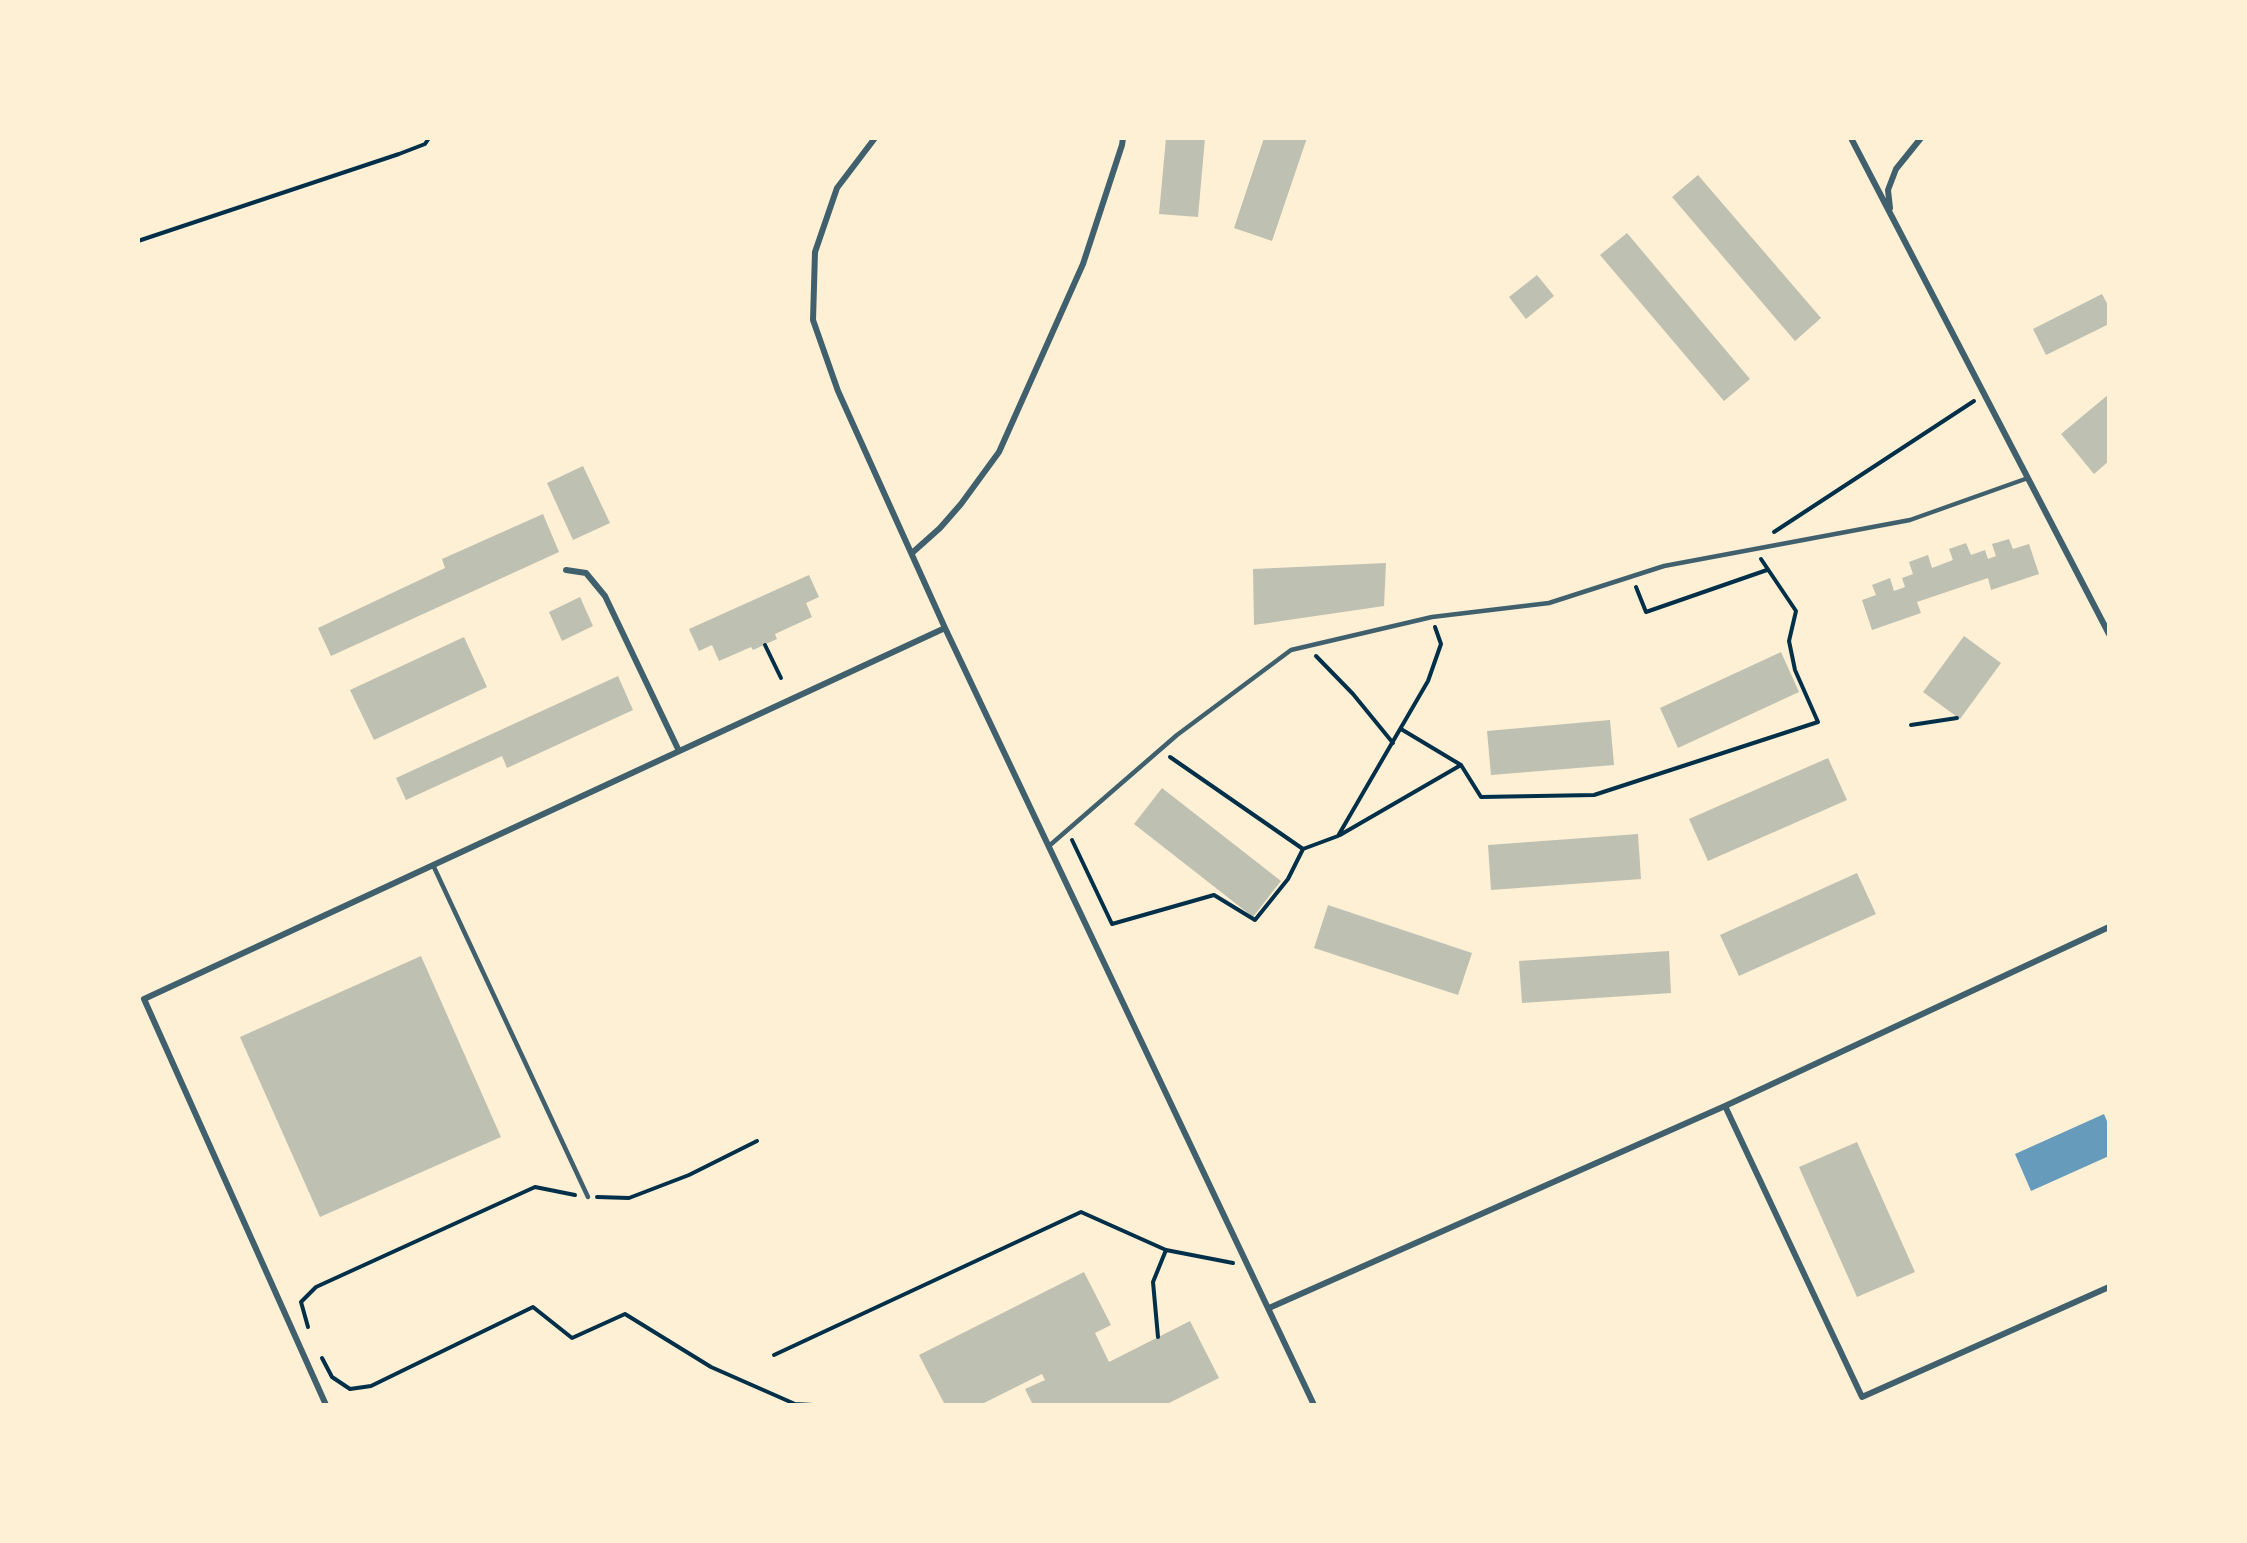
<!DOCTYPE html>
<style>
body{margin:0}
#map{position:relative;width:2247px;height:1543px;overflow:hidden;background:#fdf0d5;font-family:"Asap Condensed",sans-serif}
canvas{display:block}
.frame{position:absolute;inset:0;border:140px solid #fdf0d5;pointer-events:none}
</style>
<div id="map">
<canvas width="2247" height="1543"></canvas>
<div class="frame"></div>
</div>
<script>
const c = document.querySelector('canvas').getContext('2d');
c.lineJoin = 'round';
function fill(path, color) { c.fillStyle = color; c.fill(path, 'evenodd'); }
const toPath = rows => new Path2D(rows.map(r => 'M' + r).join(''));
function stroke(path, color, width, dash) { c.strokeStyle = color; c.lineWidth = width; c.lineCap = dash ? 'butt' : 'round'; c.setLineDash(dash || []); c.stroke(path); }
fill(toPath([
 [2104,1114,2109,1126,2109,1156,2031,1191,2015,1154]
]), '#669bbc');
fill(toPath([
 [1166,138,1205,138,1198,217,1159,214],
 [1264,138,1307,138,1272,241,1234,228],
 [1698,175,1821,318,1795,341,1672,197],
 [1627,233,1750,379,1724,401,1600,255],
 [1537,275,1554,296,1526,319,1509,297],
 [2102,294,2109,307,2109,324,2046,355,2033,329],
 [2109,394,2109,461,2094,474,2061,434],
 [583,466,610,523,573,540,547,483],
 [543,514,559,552,331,656,318,628,445,568,442,559],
 [2009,539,2013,549,2029,544,2039,574,1991,590,1988,578,1917,602,1921,613,1872,630,1862,600,1876,595,1872,585,1890,578,1894,591,1905,587,1902,578,1913,574,1909,562,1928,555,1932,568,1953,560,1949,549,1966,543,1971,555,1985,550,1988,559,1996,556,1992,544],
 [1386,563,1384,606,1254,625,1253,569],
 [809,575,819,597,806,603,812,617,775,634,777,639,753,650,751,647,719,661,712,645,699,651,689,629],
 [580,597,593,626,562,641,549,612],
 [1964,636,2001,663,1960,719,1923,692],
 [464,637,487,687,374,740,350,690],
 [1781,652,1799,692,1678,748,1660,708],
 [618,676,633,710,507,768,502,756,406,800,396,778],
 [1610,720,1614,765,1491,775,1487,731],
 [1828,758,1847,800,1708,861,1689,819],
 [1162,788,1281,881,1253,917,1134,824],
 [1638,834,1641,879,1491,890,1488,845],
 [1857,873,1876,914,1739,976,1720,935],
 [1328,905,1472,953,1458,995,1314,948],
 [1669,951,1671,993,1522,1003,1519,961],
 [421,956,501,1137,320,1217,240,1037],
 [1857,1142,1915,1272,1857,1297,1799,1167],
 [1084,1272,1111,1325,1095,1333,1109,1362,1190,1321,1219,1378,1165,1405,1033,1405,1025,1389,1045,1380,1042,1374,980,1405,945,1405,919,1355]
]), '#bec0b2');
stroke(toPath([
 [138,241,399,154,425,144,429,138],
 [1774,532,1974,401],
 [1636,587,1646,612,1767,570],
 [765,645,781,678],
 [1316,656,1353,694,1393,743],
 [1911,725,1957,718],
 [1170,757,1303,849],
 [1461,765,1481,797,1594,795,1818,722,1795,670,1789,641,1796,611,1761,559],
 [1340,835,1461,765,1401,729],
 [1072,840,1112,924,1214,895,1255,920,1288,879,1303,849,1338,836,1428,681,1441,644,1435,627],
 [597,1197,629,1198,689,1175,757,1141],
 [1166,1250,1233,1263],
 [308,1327,301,1302,316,1287,535,1187,575,1195],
 [774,1355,1081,1212,1166,1250,1153,1282,1158,1337],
 [322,1358,332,1377,350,1389,371,1386,533,1307,572,1338,625,1314,711,1367,795,1404,813,1405]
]), '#003049', 4);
stroke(toPath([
 [1049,846,1177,735,1291,650,1432,617,1549,603,1664,566,1910,520,2028,478],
 [433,865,588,1197]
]), '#3f606c', 4.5);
stroke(toPath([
 [875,138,837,188,815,252,813,320,838,391,945,628,1314,1405],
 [1851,138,2109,634],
 [1890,208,1888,190,1896,169,1921,138],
 [912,553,940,528,961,504,999,452,1083,264,1122,145,1123,138],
 [566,570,586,573,605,596,679,751],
 [1725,1106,1862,1397,2109,1287],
 [1269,1308,1725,1106,2109,927],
 [326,1405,144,999,945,628]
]), '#3f606c', 6);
</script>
